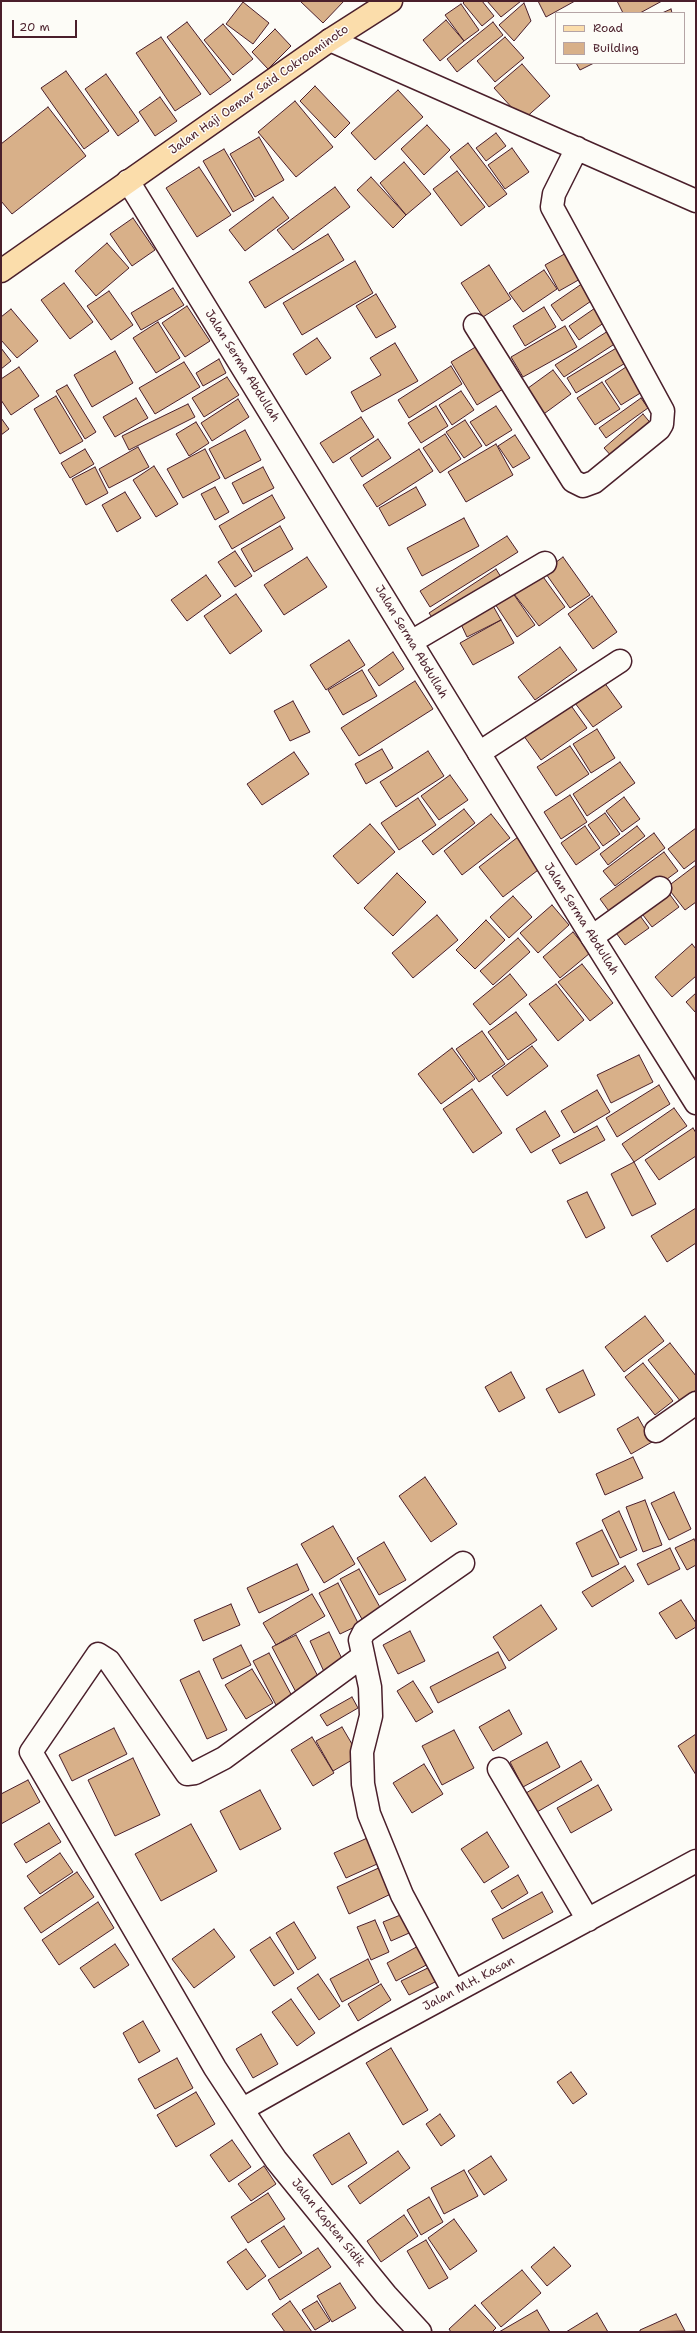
<!DOCTYPE html>
<style>
body{margin:0}
#map{position:relative;width:697px;height:2333px;overflow:hidden;background:#fdfcf7;font-family:"Shantell Sans",sans-serif}
canvas{display:block}
.frame{position:absolute;inset:0;border:2px solid #4a1f2b;pointer-events:none}
.legend{position:absolute;left:555px;top:12px;width:130px;height:52px;box-sizing:border-box;background:#fdfcf7;border:1px solid #b5a4a5;margin:0;padding:5px 7px;list-style:none;font-size:12px;color:#4a1f2b}
.legend li{display:flex;align-items:center;gap:8px;height:20px}
.legend b{width:20px;border:1px solid #b5a4a5}
.scale{position:absolute;left:12px;top:20px;width:65px;height:18px;box-sizing:border-box;border:2px solid #4a1f2b;border-top:0;padding-left:5px;font-size:12px;line-height:14px;white-space:nowrap;color:#4a1f2b;-webkit-text-stroke:3px #fdfcf7;paint-order:stroke}
</style>
<div id="map">
<canvas width="697" height="2333"></canvas>
<div class="frame"></div>
<ul class="legend">
<li><b style="height:5px;background:#fbddab"></b>Road</li>
<li><b style="height:11px;background:#d8b089"></b>Building</li>
</ul>
<div class="scale">20 m</div>
</div>
<script>
const c = document.querySelector('canvas').getContext('2d');
c.lineJoin = 'round';
function fill(path, color) { c.fillStyle = color; c.fill(path, 'evenodd'); }
const toPath = rows => new Path2D(rows.map(r => 'M' + r).join(''));
function stroke(path, color, width, dash) { c.strokeStyle = color; c.lineWidth = width; c.lineCap = dash ? 'butt' : 'round'; c.setLineDash(dash || []); c.stroke(path); }
function drawText(font, color, halo, rows, align = 'center') {
  c.font = font + ' "Shantell Sans",sans-serif'; c.lineWidth = 3; c.setLineDash([]); c.textBaseline = 'middle'; c.strokeStyle = halo; c.fillStyle = color; for (const [text, x, y, turn = 0] of rows) {
    c.save(); c.translate(x, y); c.rotate((+turn || 0) * Math.PI / 180); c.textAlign = isNaN(turn) ? turn : align; if (halo) c.strokeText(text, 0, 0); c.fillText(text, 0, 0); c.restore();
  }
}
const building = toPath([
 [300,1,344,1,323,23,300,1],
 [465,1,482,1,494,16,482,26,463,3,465,1],
 [487,1,521,1,501,17,487,1],
 [538,1,575,1,546,17,538,1],
 [617,1,662,1,640,13,623,13,617,1],
 [243,2,269,23,253,44,226,24,243,2],
 [524,3,531,21,514,41,499,25,524,3],
 [461,4,479,30,464,41,445,15,461,4],
 [671,9,672,13,662,13,671,9],
 [446,20,464,41,440,61,423,40,446,20],
 [187,22,231,80,210,95,167,37,187,22],
 [493,22,503,35,457,72,447,59,493,22],
 [223,24,253,59,233,75,204,40,223,24],
 [275,29,291,46,268,69,252,52,275,29],
 [161,37,201,94,175,111,136,53,161,37],
 [505,37,524,58,495,82,477,61,505,37],
 [576,63,594,63,580,70,576,63],
 [522,64,550,96,523,120,494,88,522,64],
 [66,71,109,131,84,149,41,88,66,71],
 [106,74,139,121,118,136,85,89,106,74],
 [315,86,350,123,335,138,300,101,315,86],
 [398,90,423,117,375,160,351,133,398,90],
 [160,97,177,121,155,136,139,112,160,97],
 [295,101,333,147,296,177,258,132,295,101],
 [48,107,86,156,12,214,1,201,1,144,48,107],
 [427,125,450,150,424,175,401,149,427,125],
 [496,133,506,146,486,161,476,148,496,133],
 [259,137,284,180,255,197,230,154,259,137],
 [468,143,507,194,489,207,450,157,468,143],
 [512,148,529,172,505,189,488,165,512,148],
 [224,149,254,200,233,212,203,161,224,149],
 [404,162,431,194,406,215,380,183,404,162],
 [199,167,231,215,197,237,166,188,199,167],
 [457,171,485,207,461,226,433,189,457,171],
 [371,177,406,215,393,228,357,190,371,177],
 [335,187,350,207,293,250,277,230,335,187],
 [273,197,289,218,245,251,229,230,273,197],
 [133,218,155,250,132,266,110,234,133,218],
 [328,234,344,260,265,308,249,282,328,234],
 [107,243,129,268,96,296,75,271,107,243],
 [568,252,582,278,559,291,545,265,568,252],
 [355,261,373,293,302,335,283,303,355,261],
 [489,265,511,299,483,317,461,283,489,265],
 [544,270,557,289,523,312,509,293,544,270],
 [586,281,597,297,562,321,551,305,586,281],
 [64,283,93,322,70,339,41,300,64,283],
 [173,288,184,305,141,330,131,313,173,288],
 [109,291,133,325,111,340,87,306,109,291],
 [376,294,396,327,376,338,356,306,376,294],
 [187,306,210,341,185,357,162,323,187,306],
 [598,306,608,320,579,340,569,326,598,306],
 [544,307,556,327,525,346,513,326,544,307],
 [11,309,38,341,17,358,1,340,1,317,11,309],
 [158,322,180,358,156,373,133,338,158,322],
 [565,326,577,347,523,377,511,357,565,326],
 [608,331,616,343,564,377,555,365,608,331],
 [317,338,331,358,306,375,293,354,317,338],
 [395,343,418,381,362,412,351,392,381,375,370,358,395,343],
 [482,343,508,386,477,405,451,362,482,343],
 [618,347,627,362,576,393,567,378,618,347],
 [1,348,11,361,1,369,1,348],
 [115,351,133,383,92,407,74,375,115,351],
 [219,359,226,373,203,386,196,373,219,359],
 [184,362,200,387,155,414,139,388,184,362],
 [451,366,462,384,409,418,398,400,451,366],
 [19,367,39,396,11,415,1,400,1,379,19,367],
 [626,367,642,392,621,405,605,381,626,367],
 [553,370,571,394,541,416,524,391,553,370],
 [227,377,239,395,204,417,192,398,227,377],
 [602,382,620,409,595,425,577,398,602,382],
 [67,385,96,432,85,439,56,391,67,385],
 [461,391,474,410,452,425,439,405,461,391],
 [56,396,83,441,60,454,34,409,56,396],
 [136,398,148,418,115,437,103,417,136,398],
 [641,398,648,408,606,438,599,428,641,398],
 [238,399,249,417,212,441,201,423,238,399],
 [188,404,195,417,129,450,122,436,188,404],
 [436,406,448,426,421,443,408,423,436,406],
 [496,406,512,430,486,446,470,422,496,406],
 [643,414,653,426,614,459,604,448,643,414],
 [361,417,374,437,333,463,320,443,361,417],
 [1,418,9,429,1,435,1,418],
 [465,420,482,446,464,458,446,432,465,420],
 [196,422,209,443,189,456,176,434,196,422],
 [245,430,261,460,225,479,209,449,245,430],
 [445,434,461,459,440,473,423,448,445,434],
 [515,435,530,458,513,468,498,446,515,435],
 [378,439,391,458,362,477,350,458,378,439],
 [496,444,513,475,466,502,448,472,496,444],
 [138,447,149,467,109,488,99,469,138,447],
 [85,449,94,464,70,478,61,463,85,449],
 [205,449,220,478,183,498,167,469,205,449],
 [419,449,433,471,377,507,363,485,419,449],
 [154,466,178,504,156,517,133,480,154,466],
 [95,467,108,493,86,505,72,479,95,467],
 [263,467,274,488,243,504,232,483,263,467],
 [215,487,229,512,215,520,201,494,215,487],
 [416,487,426,505,389,526,379,508,416,487],
 [125,492,141,518,117,532,102,505,125,492],
 [272,495,285,518,232,549,219,526,272,495],
 [464,518,479,546,422,576,407,548,464,518],
 [280,526,293,549,254,572,241,549,280,526],
 [507,536,518,552,430,607,420,591,507,536],
 [235,551,252,576,235,587,218,562,235,551],
 [307,557,327,587,284,615,264,585,307,557],
 [563,557,590,595,570,608,544,571,563,557],
 [496,569,504,582,438,626,429,613,496,569],
 [541,574,565,607,539,626,514,594,541,574],
 [206,575,221,596,187,621,171,600,206,575],
 [510,589,535,625,517,637,493,601,510,589],
 [236,594,262,631,230,654,204,616,236,594],
 [592,596,617,632,593,649,568,614,592,596],
 [492,604,501,620,467,637,459,620,492,604],
 [501,620,514,643,473,665,460,643,501,620],
 [349,640,365,665,326,690,310,665,349,640],
 [560,647,577,670,535,700,518,677,560,647],
 [393,652,404,669,379,686,368,670,393,652],
 [362,670,377,696,343,715,328,690,362,670],
 [601,678,622,707,593,727,572,699,601,678],
 [415,681,433,709,359,756,341,728,415,681],
 [567,700,587,728,541,760,521,732,567,700],
 [293,701,310,732,290,741,274,711,293,701],
 [597,729,615,758,591,773,573,744,597,729],
 [570,746,589,774,556,796,537,767,570,746],
 [382,749,393,768,366,784,355,764,382,749],
 [428,751,444,776,396,807,380,782,428,751],
 [294,752,309,774,262,805,247,784,294,752],
 [620,762,635,783,587,816,573,794,620,762],
 [450,775,468,800,439,820,421,796,450,775],
 [570,795,587,822,561,839,544,812,570,795],
 [624,797,640,819,622,832,606,811,624,797],
 [418,798,436,825,399,850,381,823,418,798],
 [464,809,475,823,433,855,422,841,464,809],
 [605,813,620,834,603,846,588,825,605,813],
 [491,814,510,838,462,875,444,851,491,814],
 [370,824,395,852,358,884,333,856,370,824],
 [585,826,600,848,576,865,561,843,585,826],
 [637,826,645,836,608,865,600,854,637,826],
 [696,828,696,860,684,869,668,849,696,828],
 [654,833,665,848,615,886,603,871,654,833],
 [518,837,542,867,503,897,479,867,518,837],
 [664,852,678,871,614,918,600,899,664,852],
 [696,865,696,902,685,910,667,887,696,865],
 [397,873,426,902,393,936,364,908,397,873],
 [665,888,679,907,652,927,637,907,665,888],
 [513,896,532,917,509,938,490,917,513,896],
 [552,905,569,925,538,953,520,933,552,905],
 [635,909,649,928,625,945,611,926,635,909],
 [437,915,458,940,413,978,392,953,437,915],
 [486,920,505,940,475,969,456,950,486,920],
 [573,932,590,953,560,978,543,957,573,932],
 [518,938,530,952,493,985,480,971,518,938],
 [692,944,696,949,696,976,672,997,655,977,692,944],
 [582,964,613,1003,590,1021,558,982,582,964],
 [510,974,527,995,490,1025,473,1004,510,974],
 [556,984,584,1020,558,1041,529,1004,556,984],
 [696,993,696,1013,686,1002,696,993],
 [516,1012,537,1040,508,1060,488,1032,516,1012],
 [482,1031,505,1064,479,1082,456,1049,482,1031],
 [532,1046,548,1066,507,1096,492,1076,532,1046],
 [452,1048,475,1079,441,1104,418,1074,452,1048],
 [639,1055,653,1082,611,1103,597,1075,639,1055],
 [659,1085,670,1104,617,1137,606,1118,659,1085],
 [472,1089,502,1133,473,1153,443,1109,472,1089],
 [597,1090,610,1112,574,1133,561,1111,597,1090],
 [674,1108,687,1126,634,1162,622,1144,674,1108],
 [545,1111,560,1136,531,1153,516,1129,545,1111],
 [597,1126,605,1140,560,1164,552,1150,597,1126],
 [693,1128,696,1133,696,1156,659,1180,645,1160,693,1128],
 [634,1162,656,1204,632,1216,611,1174,634,1162],
 [587,1192,605,1228,586,1238,567,1201,587,1192],
 [696,1208,696,1243,667,1262,651,1236,696,1208],
 [645,1316,664,1341,624,1372,605,1347,645,1316],
 [670,1343,696,1376,696,1390,681,1402,648,1360,670,1343],
 [643,1363,673,1401,655,1415,625,1377,643,1363],
 [583,1370,595,1395,559,1413,546,1389,583,1370],
 [511,1372,525,1398,499,1412,485,1387,511,1372],
 [638,1417,652,1442,631,1454,617,1429,638,1417],
 [633,1457,643,1478,605,1495,596,1474,633,1457],
 [425,1477,457,1524,431,1542,399,1496,425,1477],
 [674,1492,691,1529,669,1540,651,1503,674,1492],
 [645,1500,662,1545,643,1552,626,1507,645,1500],
 [619,1511,637,1550,620,1558,602,1520,619,1511],
 [333,1526,355,1564,324,1583,301,1544,333,1526],
 [602,1530,619,1564,592,1577,576,1543,602,1530],
 [694,1539,696,1543,696,1565,687,1570,675,1548,694,1539],
 [384,1542,406,1580,379,1595,357,1558,384,1542],
 [670,1548,680,1569,648,1585,637,1564,670,1548],
 [297,1564,309,1590,259,1613,247,1588,297,1564],
 [625,1566,634,1581,592,1607,582,1592,625,1566],
 [359,1569,382,1611,363,1621,340,1579,359,1569],
 [338,1583,359,1625,340,1634,319,1593,338,1583],
 [312,1594,325,1616,276,1645,263,1623,312,1594],
 [681,1600,696,1623,696,1627,676,1639,659,1613,681,1600],
 [231,1604,240,1625,203,1641,194,1620,231,1604],
 [541,1605,557,1629,509,1661,493,1637,541,1605],
 [410,1631,425,1661,398,1674,383,1645,410,1631],
 [329,1632,346,1667,326,1676,310,1641,329,1632],
 [296,1635,321,1682,297,1694,272,1647,296,1635],
 [241,1645,251,1665,222,1679,213,1659,241,1645],
 [498,1652,506,1668,438,1703,430,1687,498,1652],
 [269,1653,292,1696,276,1705,253,1661,269,1653],
 [252,1669,273,1703,246,1719,225,1685,252,1669],
 [199,1671,227,1730,207,1739,180,1680,199,1671],
 [413,1681,433,1712,416,1722,397,1691,413,1681],
 [352,1697,358,1708,327,1726,320,1715,352,1697],
 [509,1710,522,1734,493,1751,479,1727,509,1710],
 [342,1727,359,1756,333,1771,316,1741,342,1727],
 [114,1728,127,1754,72,1781,59,1755,114,1728],
 [454,1730,474,1768,442,1785,422,1746,454,1730],
 [696,1734,696,1775,678,1746,696,1734],
 [312,1737,334,1773,313,1786,291,1750,312,1737],
 [547,1742,560,1767,523,1787,510,1762,547,1742],
 [133,1758,160,1815,115,1836,88,1780,133,1758],
 [581,1761,592,1780,537,1812,526,1793,581,1761],
 [424,1764,443,1794,412,1813,393,1783,424,1764],
 [28,1780,40,1802,1,1824,1,1794,28,1780],
 [598,1785,612,1810,571,1833,557,1808,598,1785],
 [260,1790,281,1829,240,1850,220,1811,260,1790],
 [49,1823,61,1842,26,1863,14,1844,49,1823],
 [191,1824,217,1871,161,1901,135,1854,191,1824],
 [487,1832,509,1867,484,1883,461,1849,487,1832],
 [374,1835,386,1860,346,1878,334,1853,374,1835],
 [60,1853,73,1872,40,1894,27,1876,60,1853],
 [383,1866,395,1892,349,1914,337,1887,383,1866],
 [77,1872,94,1897,41,1933,24,1908,77,1872],
 [518,1875,528,1893,502,1909,491,1891,518,1875],
 [542,1892,553,1912,503,1939,492,1919,542,1892],
 [98,1902,114,1928,59,1965,42,1940,98,1902],
 [408,1912,416,1930,391,1941,383,1922,408,1912],
 [375,1920,389,1952,371,1960,357,1927,375,1920],
 [294,1922,316,1958,298,1970,276,1933,294,1922],
 [214,1929,235,1957,194,1988,172,1959,214,1929],
 [270,1937,294,1973,274,1986,250,1950,270,1937],
 [115,1944,129,1965,94,1988,80,1968,115,1944],
 [422,1944,432,1962,396,1981,387,1963,422,1944],
 [368,1959,379,1982,342,2002,330,1979,368,1959],
 [434,1965,441,1979,409,1995,401,1981,434,1965],
 [318,1974,340,2006,319,2020,297,1988,318,1974],
 [381,1984,391,2000,358,2021,348,2004,381,1984],
 [291,1999,315,2033,297,2046,272,2012,291,1999],
 [143,2021,160,2051,139,2063,123,2033,143,2021],
 [261,2034,278,2064,253,2078,236,2049,261,2034],
 [391,2048,428,2110,403,2125,366,2063,391,2048],
 [177,2058,193,2088,155,2109,138,2079,177,2058],
 [571,2072,587,2094,573,2104,557,2082,571,2072],
 [196,2092,215,2124,176,2147,157,2115,196,2092],
 [440,2114,455,2136,441,2146,426,2124,440,2114],
 [349,2133,367,2163,332,2185,313,2155,349,2133],
 [232,2140,251,2167,229,2182,210,2155,232,2140],
 [398,2151,410,2168,360,2204,348,2186,398,2151],
 [491,2156,507,2180,484,2195,468,2171,491,2156],
 [264,2166,276,2184,251,2201,238,2184,264,2166],
 [464,2170,478,2196,444,2214,431,2188,464,2170],
 [268,2193,285,2219,248,2243,231,2217,268,2193],
 [429,2197,443,2222,421,2235,407,2210,429,2197],
 [404,2215,418,2236,381,2262,367,2241,404,2215],
 [454,2219,477,2251,450,2270,428,2238,454,2219],
 [284,2226,302,2253,279,2268,261,2241,284,2226],
 [426,2240,448,2278,429,2289,407,2251,426,2240],
 [554,2247,571,2266,547,2286,531,2267,554,2247],
 [318,2248,331,2267,280,2300,268,2280,318,2248],
 [246,2249,266,2276,247,2290,227,2262,246,2249],
 [522,2270,541,2293,501,2327,481,2303,522,2270],
 [340,2283,356,2308,332,2322,317,2296,340,2283],
 [290,2301,312,2332,285,2332,272,2314,290,2301],
 [317,2301,330,2321,315,2330,302,2310,317,2301],
 [475,2305,496,2328,492,2332,451,2332,449,2329,475,2305],
 [537,2310,550,2332,499,2332,537,2310],
 [597,2313,608,2332,566,2332,597,2313],
 [676,2314,685,2331,640,2332,640,2330,676,2314]
]);
fill(building, '#d8b089');
stroke(building, '#4a1f2b', 1);
const street = toPath([
 [330,40,696,201],
 [475,325,573,481,583,486,594,482,659,429,662,424,663,411,552,207,554,194,577,148],
 [411,642,545,563],
 [479,753,620,661],
 [592,937,660,888],
 [656,1431,696,1403],
 [363,1656,224,1758,195,1773,187,1774,109,1661,98,1654,31,1752,215,2068,259,2135,276,2160,386,2295,420,2332],
 [499,1769,588,1920],
 [454,1992,402,1895,369,1814,363,1784,362,1752,371,1716,370,1687,360,1640,364,1632,463,1563],
 [243,2109,367,2039,696,1861]
]);
const secondary = toPath([
 [128,181,592,937,696,1103]
]);
const primary = toPath([
 [1,271,330,40,391,1]
]);
stroke(street, '#4a1f2b', 25);
stroke(secondary, '#4a1f2b', 25);
stroke(primary, '#4a1f2b', 25);
stroke(street, '#fdfcf7', 22);
stroke(secondary, '#fdfcf7', 22);
stroke(primary, '#fbddab', 22);
drawText('12px', '#4a1f2b', '#fdfcf7', [
 ["Jalan Haji Oemar Said Cokroaminoto",259,90,-35],
 ["Jalan Serma Abdullah",242,366,58],
 ["Jalan Serma Abdullah",411,642,59],
 ["Jalan Serma Abdullah",581,919,58],
 ["Jalan M.H. Kasan",469,1984,-28],
 ["Jalan Kapten Sidik",328,2223,51]
]);
</script>
